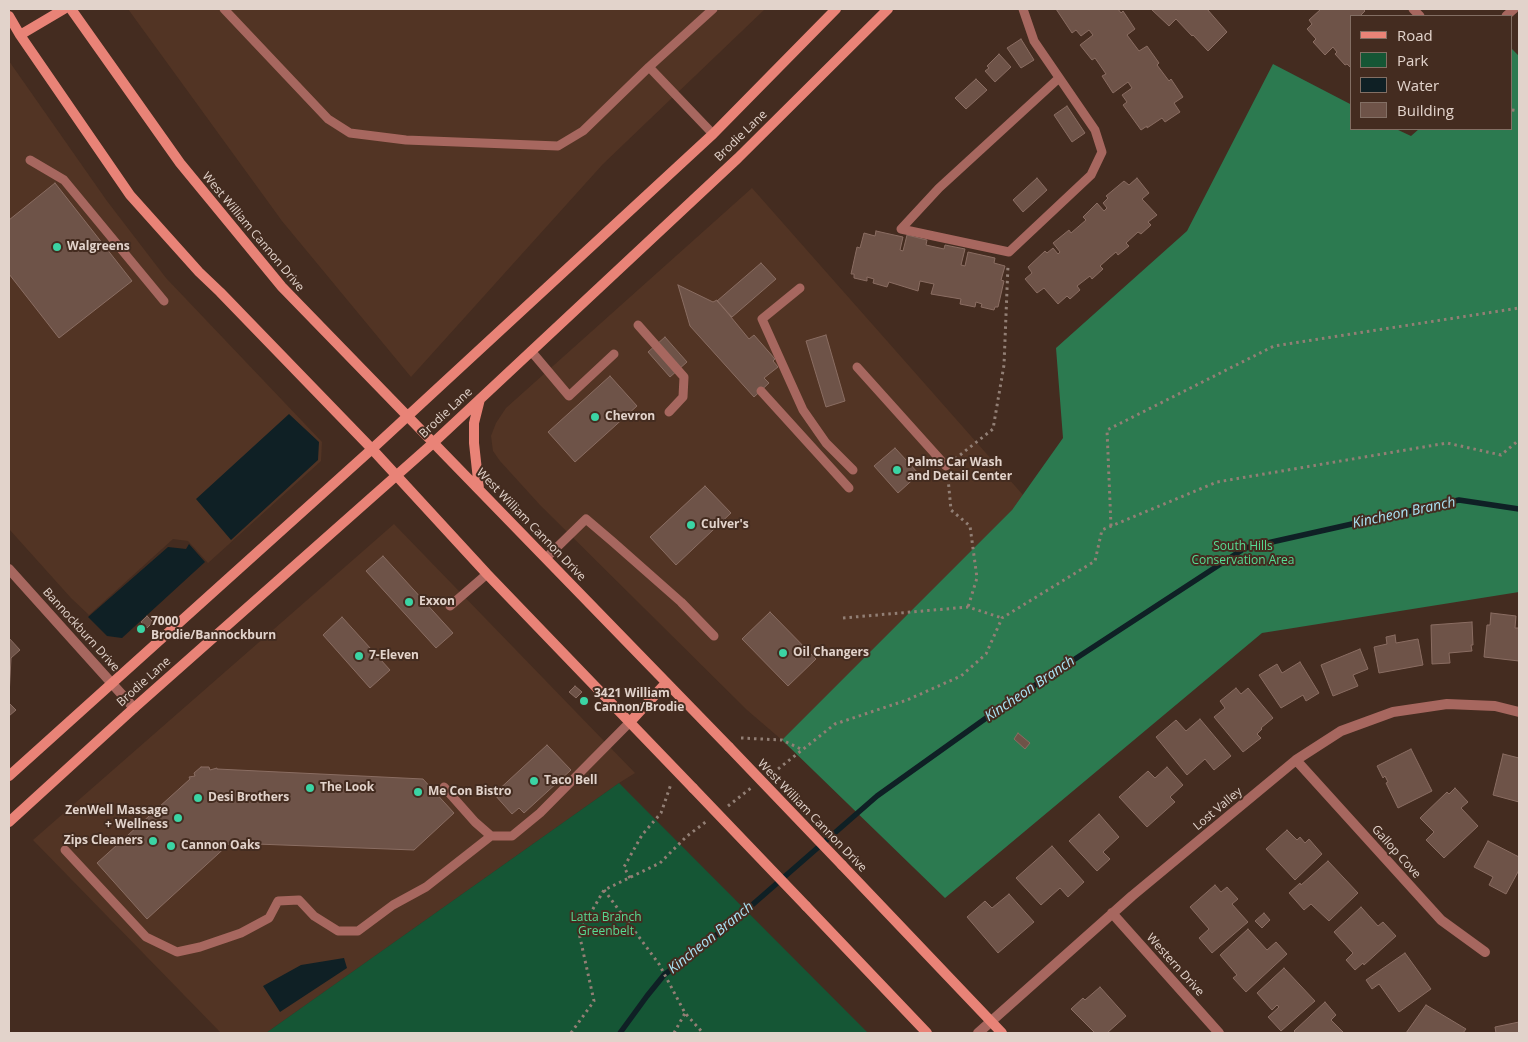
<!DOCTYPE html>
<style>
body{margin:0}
#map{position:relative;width:1528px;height:1042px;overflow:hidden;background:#442c20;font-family:"Open Sans",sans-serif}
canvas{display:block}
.frame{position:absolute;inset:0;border:10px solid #e2d3cb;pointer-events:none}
.legend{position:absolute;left:1350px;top:15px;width:162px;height:115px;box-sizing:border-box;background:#442c20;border:1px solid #836f64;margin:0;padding:6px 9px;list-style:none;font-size:15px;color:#e2d3cb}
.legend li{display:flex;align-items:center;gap:10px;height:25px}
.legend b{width:25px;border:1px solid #836f64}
</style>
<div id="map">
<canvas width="1528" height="1042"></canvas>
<div class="frame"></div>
<ul class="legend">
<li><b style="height:6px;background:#e98377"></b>Road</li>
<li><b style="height:14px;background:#155635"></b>Park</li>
<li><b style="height:14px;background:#0f2025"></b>Water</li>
<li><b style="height:14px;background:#6e5348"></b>Building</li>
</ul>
</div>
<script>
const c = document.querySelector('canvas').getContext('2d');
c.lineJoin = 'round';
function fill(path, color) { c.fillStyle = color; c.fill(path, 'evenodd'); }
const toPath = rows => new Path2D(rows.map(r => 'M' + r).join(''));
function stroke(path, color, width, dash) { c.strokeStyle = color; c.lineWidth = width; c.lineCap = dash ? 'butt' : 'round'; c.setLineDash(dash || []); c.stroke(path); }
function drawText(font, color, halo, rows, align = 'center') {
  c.font = font + ' "Open Sans",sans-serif'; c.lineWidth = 4; c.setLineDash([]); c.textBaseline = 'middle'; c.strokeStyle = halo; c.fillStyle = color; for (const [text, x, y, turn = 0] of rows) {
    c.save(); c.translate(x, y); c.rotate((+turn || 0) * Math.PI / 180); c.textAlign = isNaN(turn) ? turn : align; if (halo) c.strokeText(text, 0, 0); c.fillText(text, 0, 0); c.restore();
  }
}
fill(toPath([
 [128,9,765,9,603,164,411,377,282,221],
 [9,61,107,201,166,278,322,442,321,461,208,563,188,541,173,539,89,615,71,598,9,529],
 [752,188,1023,495,1012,510,782,740,747,710,540,505,500,461,493,451,491,436,496,423,506,408],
 [394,524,635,773,619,783,266,1033,221,1033,33,840]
]), '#523424');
fill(toPath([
 [619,783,868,1033,266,1033]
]), '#155635');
fill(toPath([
 [1512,49,1519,56,1519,592,1262,633,945,898,782,740,1012,510,1063,438,1056,348,1187,231,1273,64,1352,105,1352,129,1396,129,1411,136,1419,129,1512,129]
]), '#2c7a50');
fill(toPath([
 [289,414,319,442,318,460,231,540,196,499],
 [189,544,205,562,122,638,107,636,88,617,168,547,186,549],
 [344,958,347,968,280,1012,263,986,301,965]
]), '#0f2025');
stroke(toPath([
 [620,1033,647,996,664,975,728,926,877,796,1003,706,1245,548,1459,500,1519,509]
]), '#0f2025', 5.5);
const building = toPath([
 [1056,9,1118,9,1121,13,1123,11,1135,29,1127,35,1139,51,1147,46,1159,63,1157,65,1169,81,1171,79,1183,97,1174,103,1180,112,1165,122,1162,118,1147,128,1147,126,1141,130,1123,105,1127,102,1122,95,1132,88,1128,82,1113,93,1102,76,1106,74,1095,58,1092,60,1080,45,1093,35,1089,30,1081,36,1076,30,1072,33,1056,9],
 [1151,9,1207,9,1227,32,1208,51,1193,35,1192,36,1176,19,1169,26,1151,9],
 [1321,9,1363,9,1365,11,1360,16,1352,16,1352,69,1347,64,1345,65,1335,54,1337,52,1333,47,1325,55,1313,42,1316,39,1307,29,1312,24,1309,20,1321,9],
 [1021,39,1034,60,1021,68,1007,48,1021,39],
 [999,54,1011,67,995,82,985,71,989,68,987,66,999,54],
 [976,79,987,90,966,109,955,98,976,79],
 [1067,106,1085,133,1072,142,1054,115,1067,106],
 [1037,178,1047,190,1023,212,1013,200,1037,178],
 [1137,178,1149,193,1142,199,1157,215,1148,222,1151,225,1141,234,1138,232,1126,243,1129,246,1118,255,1116,252,1109,258,1100,266,1103,269,1092,279,1090,276,1077,286,1080,290,1070,299,1067,296,1058,304,1044,288,1037,293,1025,279,1032,273,1028,267,1045,251,1047,253,1053,248,1058,254,1060,252,1053,243,1069,230,1071,233,1086,220,1083,217,1097,203,1104,211,1107,208,1103,203,1108,198,1106,196,1124,181,1129,185,1137,178],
 [55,183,132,281,59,338,9,274,9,220,55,183],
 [876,231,903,237,900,250,903,251,907,235,927,240,926,245,944,249,945,245,965,249,961,265,965,266,968,252,995,258,994,263,1005,266,1001,280,1004,281,998,307,995,307,994,310,981,307,982,304,976,302,975,307,960,304,961,299,931,294,934,284,920,281,918,291,889,282,887,287,873,283,874,279,867,277,867,281,854,278,854,274,851,274,857,247,860,248,864,233,875,236,876,231],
 [761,263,776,279,732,317,717,301,761,263],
 [678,285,713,302,717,300,749,339,754,335,775,359,773,361,778,367,764,378,769,383,754,397,690,326,678,285],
 [826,335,845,401,826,407,806,341,826,335],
 [665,337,687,362,670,377,648,352,665,337],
 [610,376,637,406,575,462,548,432,610,376],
 [895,448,919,474,898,493,874,466,895,448],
 [705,486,731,513,676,565,650,537,705,486],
 [383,556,453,633,436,648,366,571,383,556],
 [770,612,816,659,788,686,742,639,770,612],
 [1491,613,1516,616,1515,628,1519,628,1519,661,1484,657,1487,625,1490,625,1491,613],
 [147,616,153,622,147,628,141,622,147,616],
 [342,617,390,670,370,688,323,635,342,617],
 [1472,622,1473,645,1471,645,1472,651,1449,653,1450,663,1432,664,1431,625,1472,622],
 [1395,635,1396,643,1418,639,1423,665,1379,673,1374,647,1387,644,1386,637,1395,635],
 [9,638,20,650,11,658,9,697,9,638],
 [1360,649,1368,669,1353,675,1358,686,1333,696,1321,665,1360,649],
 [1300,662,1319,693,1306,701,1303,695,1281,708,1259,675,1277,664,1282,673,1300,662],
 [575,686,582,692,576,698,569,692,575,686],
 [1236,688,1241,694,1248,688,1273,718,1261,728,1262,729,1257,734,1261,738,1243,752,1214,717,1225,708,1220,701,1236,688],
 [9,703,16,710,9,716,9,703],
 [1200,719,1231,756,1214,770,1205,759,1187,775,1156,737,1176,720,1186,731,1200,719],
 [1018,733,1030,743,1025,749,1014,739,1018,733],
 [547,745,571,770,524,813,519,808,512,814,494,794,547,745],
 [1411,749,1432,791,1398,808,1386,783,1388,782,1385,776,1383,778,1377,766,1411,749],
 [1503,754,1519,758,1519,802,1493,795,1503,754],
 [201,767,209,767,210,770,217,768,217,769,423,779,454,813,414,850,230,843,147,919,97,863,190,779,189,777,195,776,194,773,201,767],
 [1167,767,1183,785,1170,797,1175,802,1147,827,1119,797,1148,771,1155,778,1167,767],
 [1455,788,1468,802,1461,808,1478,826,1444,858,1426,840,1434,832,1420,818,1447,792,1449,794,1455,788],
 [1099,814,1119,837,1103,852,1110,859,1097,871,1069,841,1099,814],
 [1287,830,1297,840,1300,837,1305,843,1309,839,1322,854,1295,880,1266,849,1287,830],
 [1488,841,1519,857,1519,870,1506,894,1489,885,1493,877,1474,867,1488,841],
 [1052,846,1084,882,1068,897,1060,888,1041,905,1016,878,1052,846],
 [1328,861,1358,893,1329,921,1311,904,1304,910,1289,893,1300,883,1301,885,1328,861],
 [1215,885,1221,892,1227,887,1238,899,1232,904,1248,922,1212,953,1199,938,1209,929,1190,907,1215,885],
 [1009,894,1034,922,998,953,967,917,985,901,992,908,1009,894],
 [1361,907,1378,926,1383,922,1396,936,1364,965,1363,963,1355,970,1346,960,1353,953,1334,932,1361,907],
 [1264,913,1270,920,1262,928,1255,921,1264,913],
 [1248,929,1267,950,1276,942,1287,954,1246,992,1233,978,1237,975,1220,955,1248,929],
 [1405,953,1431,989,1399,1012,1379,984,1372,989,1366,980,1405,953],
 [1284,968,1315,1001,1281,1031,1268,1017,1279,1007,1277,1005,1272,1010,1257,993,1284,968],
 [1100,987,1126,1016,1107,1033,1095,1033,1071,1009,1083,998,1085,1000,1100,987],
 [1325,1002,1336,1015,1331,1020,1344,1033,1296,1033,1294,1031,1325,1002],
 [1426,1005,1466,1029,1463,1033,1406,1033,1426,1005],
 [1519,1022,1519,1033,1496,1033,1495,1027,1519,1022]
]);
fill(building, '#6e5348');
stroke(building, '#8a6d62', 1);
stroke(toPath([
 [1512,110,1519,111],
 [955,459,993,429,1004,365,1008,265],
 [948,478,951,510,970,526,977,578,968,607],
 [1111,526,1107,430,1274,346,1519,308],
 [843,618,968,607,1002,618],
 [741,738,782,740,803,750],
 [773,773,835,724,907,700,961,676,986,654,1002,618,1095,561,1102,530,1217,482,1447,443,1501,455,1519,440],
 [728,806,751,788],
 [630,878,624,867,642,835,661,813,671,784],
 [604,890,659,964,685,1013,703,1033],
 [571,1033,594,1001,579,933,604,890,660,863,687,836,707,821],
 [674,1033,685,1013]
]), '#927f75', 3, [2.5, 4]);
stroke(toPath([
 [224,9,328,119,350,133,406,140,558,146,583,131,649,67,713,9],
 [1023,9,1034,41,1095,130,1102,152,1091,175,1009,252,901,229,939,188,1059,78],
 [1413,9,1420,16],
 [1506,16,1514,9],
 [649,67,713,134],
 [30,160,64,180,164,301],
 [800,288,762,319,803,410,826,443,853,470],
 [638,325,684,377,683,397,669,412],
 [531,351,569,396,614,354],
 [857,367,946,466],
 [761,391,849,488],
 [546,558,586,519,613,542,681,602,714,636],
 [450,606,487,574],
 [444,787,475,822,491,836,512,836,540,813,630,722],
 [65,850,146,937,177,952,200,947,241,933,269,918,278,901,299,900,314,916,338,931,358,931,393,905,426,887,491,836]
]), '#a7675f', 9);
stroke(toPath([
 [9,569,134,708],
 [1296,760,1441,920,1485,952],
 [1112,913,1219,1033],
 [978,1033,1132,896,1296,760,1341,731,1393,712,1447,704,1495,706,1519,712]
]), '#a7675f', 10);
stroke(toPath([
 [71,9,180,163,282,287,729,747],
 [9,16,20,35,130,195,199,272,220,292,372,449,487,574,693,788],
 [20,35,64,9],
 [479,489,474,443,474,423,480,399],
 [630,722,666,683],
 [9,776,372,449,713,134,836,9],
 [9,822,134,708,432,444,738,158,888,9],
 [842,865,1002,1033],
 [806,906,927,1033]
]), '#e98377', 10);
stroke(toPath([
 [729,747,842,865],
 [693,788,806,906]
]), '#e98377', 10);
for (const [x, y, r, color] of [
 [57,247,5,"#3bd4a4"],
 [595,417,5,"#3bd4a4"],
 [897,470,5,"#3bd4a4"],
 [691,525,5,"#3bd4a4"],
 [409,602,5,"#3bd4a4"],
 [141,629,5,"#3bd4a4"],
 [783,653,5,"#3bd4a4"],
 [359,656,5,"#3bd4a4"],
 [584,701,5,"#3bd4a4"],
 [534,781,5,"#3bd4a4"],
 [310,788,5,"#3bd4a4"],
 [418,792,5,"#3bd4a4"],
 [198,798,5,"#3bd4a4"],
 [178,818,5,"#3bd4a4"],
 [153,841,5,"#3bd4a4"],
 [171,846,5,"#3bd4a4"]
]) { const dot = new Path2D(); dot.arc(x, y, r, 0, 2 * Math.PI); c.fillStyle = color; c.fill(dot); stroke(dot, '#442c20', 2); }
drawText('12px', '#e2d3cb', '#442c20', [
 ["Brodie Lane",741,136,-44],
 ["West William Cannon Drive",253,232,50],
 ["Brodie Lane",446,413,-43],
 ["West William Cannon Drive",531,525,46],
 ["Bannockburn Drive",81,630,48],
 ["Brodie Lane",144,682,-42],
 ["Lost Valley",1218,809,-40],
 ["West William Cannon Drive",812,816,46],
 ["Gallop Cove",1396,852,48],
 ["Western Drive",1175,965,48]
]);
drawText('bold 12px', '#e2d3cb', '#442c20', [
 ["Walgreens",67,247],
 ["Chevron",605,417],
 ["Palms Car Wash",907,463],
 ["and Detail Center",907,477],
 ["Culver's",701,525],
 ["Exxon",419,602],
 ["7000",151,622],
 ["Brodie/Bannockburn",151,636],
 ["Oil Changers",793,653],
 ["7-Eleven",369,656],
 ["3421 William",594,694],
 ["Cannon/Brodie",594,708],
 ["Taco Bell",544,781],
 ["The Look",320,788],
 ["Me Con Bistro",428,792],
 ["Desi Brothers",208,798],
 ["ZenWell Massage",168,811,"right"],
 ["+ Wellness",168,825,"right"],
 ["Zips Cleaners",143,841,"right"],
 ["Cannon Oaks",181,846]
], 'left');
drawText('12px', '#57dc94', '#442c20', [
 ["South Hills",1243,547],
 ["Conservation Area",1243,561],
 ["Latta Branch",606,918],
 ["Greenbelt",606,932]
]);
drawText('italic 14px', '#aae3f5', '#442c20', [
 ["Kincheon Branch",1404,513,-12],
 ["Kincheon Branch",1030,689,-34],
 ["Kincheon Branch",711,938,-39]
]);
</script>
